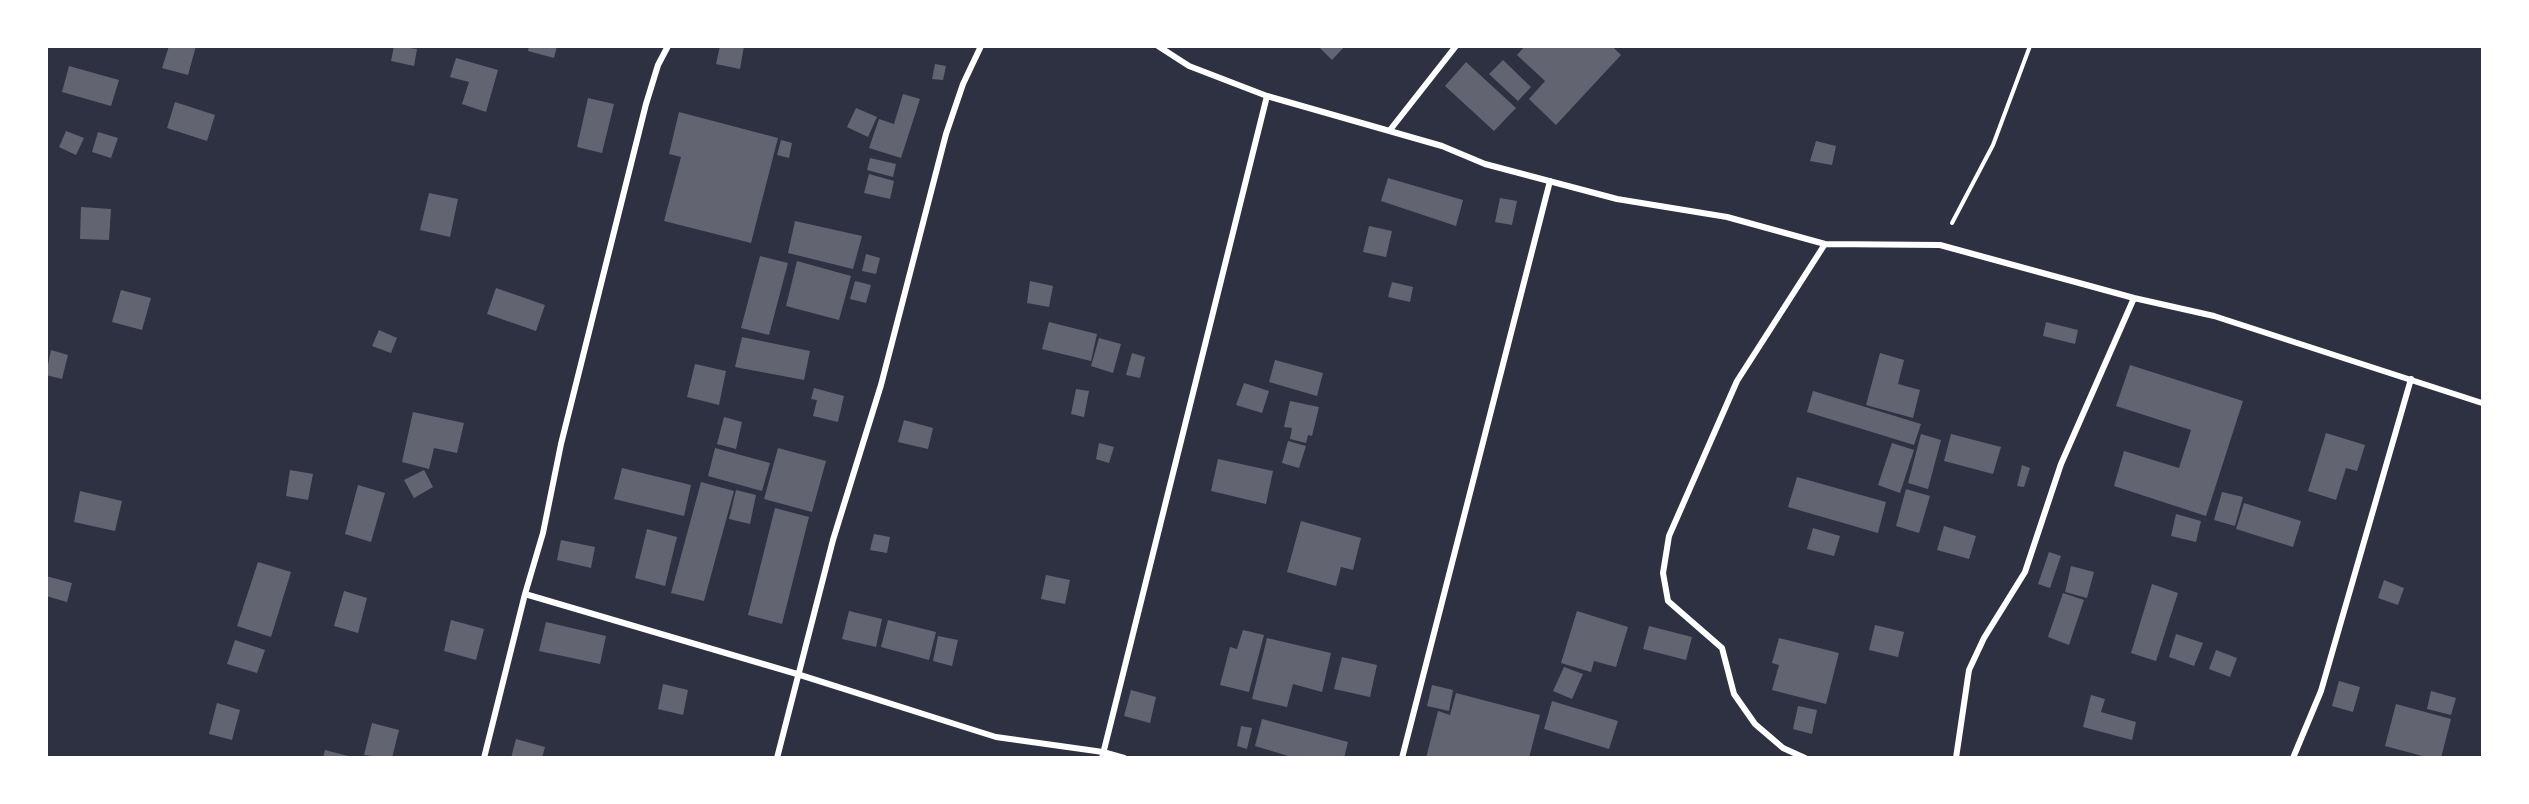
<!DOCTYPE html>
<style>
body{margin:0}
#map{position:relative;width:2529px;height:804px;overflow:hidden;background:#2d3142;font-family:Lato,sans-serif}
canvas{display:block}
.frame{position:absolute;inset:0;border:48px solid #fff;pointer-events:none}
</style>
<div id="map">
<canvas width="2529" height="804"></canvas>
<div class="frame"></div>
</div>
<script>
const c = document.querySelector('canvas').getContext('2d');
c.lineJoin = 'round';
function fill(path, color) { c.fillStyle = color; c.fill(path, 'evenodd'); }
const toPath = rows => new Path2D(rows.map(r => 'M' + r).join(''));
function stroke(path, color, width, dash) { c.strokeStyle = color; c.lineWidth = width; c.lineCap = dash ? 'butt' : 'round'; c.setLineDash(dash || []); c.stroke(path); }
fill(toPath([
 [169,46,196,46,188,75,162,68],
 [394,46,417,49,414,66,391,61],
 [529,46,557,46,554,58,528,51],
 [720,46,744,46,740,69,716,64],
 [1318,46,1345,46,1332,60],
 [1525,46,1612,46,1621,55,1556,125,1529,99,1545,81,1517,55],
 [456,58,498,70,486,112,462,104,469,82,450,77],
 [1503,60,1531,87,1518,101,1489,74],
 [1466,62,1516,108,1494,131,1445,86],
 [935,64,946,66,943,80,932,79],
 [69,66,119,80,111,106,62,92],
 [903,94,920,99,901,158,869,148,879,119,894,124],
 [588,98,614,104,602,153,577,147],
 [175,102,215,115,207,141,167,128],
 [856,108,877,117,868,137,847,127],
 [679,112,778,138,751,243,664,221,681,157,669,154],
 [66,131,84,138,76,155,59,147],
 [98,132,118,138,111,158,92,152],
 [781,140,792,143,789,158,777,155],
 [1816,141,1836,146,1832,165,1810,161],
 [870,158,896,164,893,177,867,170],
 [869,174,894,181,890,199,864,193],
 [1388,178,1463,200,1456,226,1381,201],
 [429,193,458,199,450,237,420,230],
 [1500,198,1517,201,1512,225,1495,222],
 [81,207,111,209,109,240,80,239],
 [795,221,862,236,853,269,788,253],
 [1369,226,1392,231,1386,257,1363,252],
 [866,254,880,258,876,274,862,271],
 [760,256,788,263,769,335,741,328],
 [797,261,851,276,839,320,786,306],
 [855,281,871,285,866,303,850,299],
 [1030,281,1053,286,1049,307,1027,303],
 [1392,282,1413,287,1410,302,1388,297],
 [496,288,545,305,536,331,487,314],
 [121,290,151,298,142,330,112,322],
 [1049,322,1097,334,1091,361,1042,349],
 [2046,322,2078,330,2075,344,2043,336],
 [379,330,397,338,391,353,372,346],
 [742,337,810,351,804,380,735,367],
 [1099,338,1121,344,1113,373,1091,366],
 [51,350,68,355,62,379,46,375],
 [1132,353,1145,357,1140,378,1126,375],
 [1880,353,1904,360,1898,384,1920,390,1913,418,1866,405],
 [1275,360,1323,373,1317,396,1269,382],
 [695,364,726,371,719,405,687,397],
 [2130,365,2243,401,2206,516,2114,486,2124,451,2179,468,2191,430,2116,406],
 [1244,383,1269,391,1262,413,1236,405],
 [814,388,844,396,838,422,813,416,817,400,811,399],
 [1076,389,1089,391,1084,417,1071,414],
 [1813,391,1921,424,1914,445,1807,412],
 [1290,401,1319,407,1312,436,1308,435,1306,443,1290,439,1292,428,1284,427],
 [413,412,464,423,457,453,434,448,429,469,402,462],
 [724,417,742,422,736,449,717,444],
 [904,420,933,428,928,449,898,442],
 [2326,433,2365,445,2357,471,2346,468,2336,500,2308,491],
 [1921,434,1941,440,1928,489,1908,483],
 [1951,434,2001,447,1993,474,1944,461],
 [1288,441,1306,446,1299,468,1282,463],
 [1099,443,1114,447,1109,463,1096,459],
 [1892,443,1914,450,1900,493,1878,485],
 [715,448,770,463,762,491,708,476],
 [778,448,826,461,812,512,764,499],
 [1218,459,1273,471,1266,504,1211,491],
 [2022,465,2030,468,2024,487,2017,486],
 [622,468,691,485,684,516,614,499],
 [290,470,313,474,308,500,286,496],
 [424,470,433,487,414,498,404,480],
 [1797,477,1886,502,1878,533,1788,507],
 [701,482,734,491,704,601,671,593],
 [358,485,385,493,371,542,345,534],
 [1906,489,1930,496,1919,533,1896,526],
 [736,490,756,495,750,524,729,519],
 [80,491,122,501,115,531,74,522],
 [2222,492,2243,497,2235,526,2214,520],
 [2244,503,2301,521,2293,547,2236,529],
 [775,508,809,517,782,624,748,615],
 [2176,514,2201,521,2196,542,2171,536],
 [1301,521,1361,538,1353,570,1341,567,1336,586,1287,572],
 [1944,526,1976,536,1969,559,1937,550],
 [1813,528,1840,536,1834,556,1807,549],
 [647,529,677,537,665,586,635,578],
 [874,534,890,537,887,553,870,550],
 [561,540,595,547,591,568,557,560],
 [2049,552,2061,556,2050,588,2038,584],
 [258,562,291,572,271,637,237,626],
 [2071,566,2094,572,2087,598,2065,592],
 [1046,575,1070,580,1065,604,1041,599],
 [46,576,72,583,67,602,46,596],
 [2384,580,2404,588,2398,605,2378,598],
 [2152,584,2178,593,2156,661,2131,653],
 [344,591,367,598,358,633,334,626],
 [2063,593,2084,600,2069,645,2048,637],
 [849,611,882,619,876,647,842,639],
 [1577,611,1628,627,1616,667,1594,661,1591,672,1561,663],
 [451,620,484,629,476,660,444,651],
 [888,620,936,632,929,660,881,647],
 [546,622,606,636,600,664,539,651],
 [1875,625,1904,632,1898,657,1869,650],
 [1649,626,1692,637,1686,660,1643,649],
 [1243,630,1264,635,1249,692,1220,685,1230,647,1237,649],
 [2176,634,2203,643,2194,666,2169,657],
 [938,636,958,640,952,666,933,661],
 [1267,638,1331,653,1322,692,1293,684,1287,707,1252,699],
 [1779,638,1839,653,1826,704,1772,690,1779,665,1772,663],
 [235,640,265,650,257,673,227,664],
 [2216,650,2237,658,2230,677,2209,669],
 [1342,657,1377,665,1370,697,1334,689],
 [1564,667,1583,674,1572,699,1553,691],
 [2339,681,2360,687,2353,712,2332,706],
 [663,684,688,690,683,715,658,709],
 [1432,685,1453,690,1449,711,1427,706],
 [1131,690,1156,697,1150,723,1124,716],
 [2431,691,2456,698,2451,715,2427,709],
 [1456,693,1540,715,1529,758,1426,758,1438,711,1450,715],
 [2091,695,2105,699,2101,712,2136,722,2132,740,2083,727],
 [1552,701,1618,721,1609,749,1544,729],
 [217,703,240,710,232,740,209,734],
 [2396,704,2451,719,2441,758,2430,758,2385,746],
 [1798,706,1817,710,1812,734,1793,729],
 [1262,719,1348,742,1344,758,1295,758,1255,746],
 [372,723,399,730,392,758,364,755],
 [1241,726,1252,728,1247,749,1237,746],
 [516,739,545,747,542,758,511,758],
 [325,750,352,757,352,758,323,758]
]), '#626471');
stroke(toPath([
 [1952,223,1993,145,2030,46]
]), '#fff', 4);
stroke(toPath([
 [1158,46,1189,66,1267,96,1442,146,1485,164,1617,199,1727,217,1825,244,1940,245,2134,298,2214,316,2482,403],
 [1390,130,1456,46],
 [525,594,797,674,980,732,996,737,1103,752,1124,758],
 [484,758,525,594,543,533,561,444,646,104,658,65,668,46],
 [777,758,833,540,881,385,946,134,963,84,981,46],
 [1102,758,1267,96],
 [1402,758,1550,181],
 [1805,758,1783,748,1755,724,1734,694,1722,648,1668,601,1663,573,1669,536,1737,381,1825,244],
 [1956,758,1969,670,1984,638,2025,572,2061,464,2134,298],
 [2293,758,2321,691,2411,379]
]), '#fff', 6);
</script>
